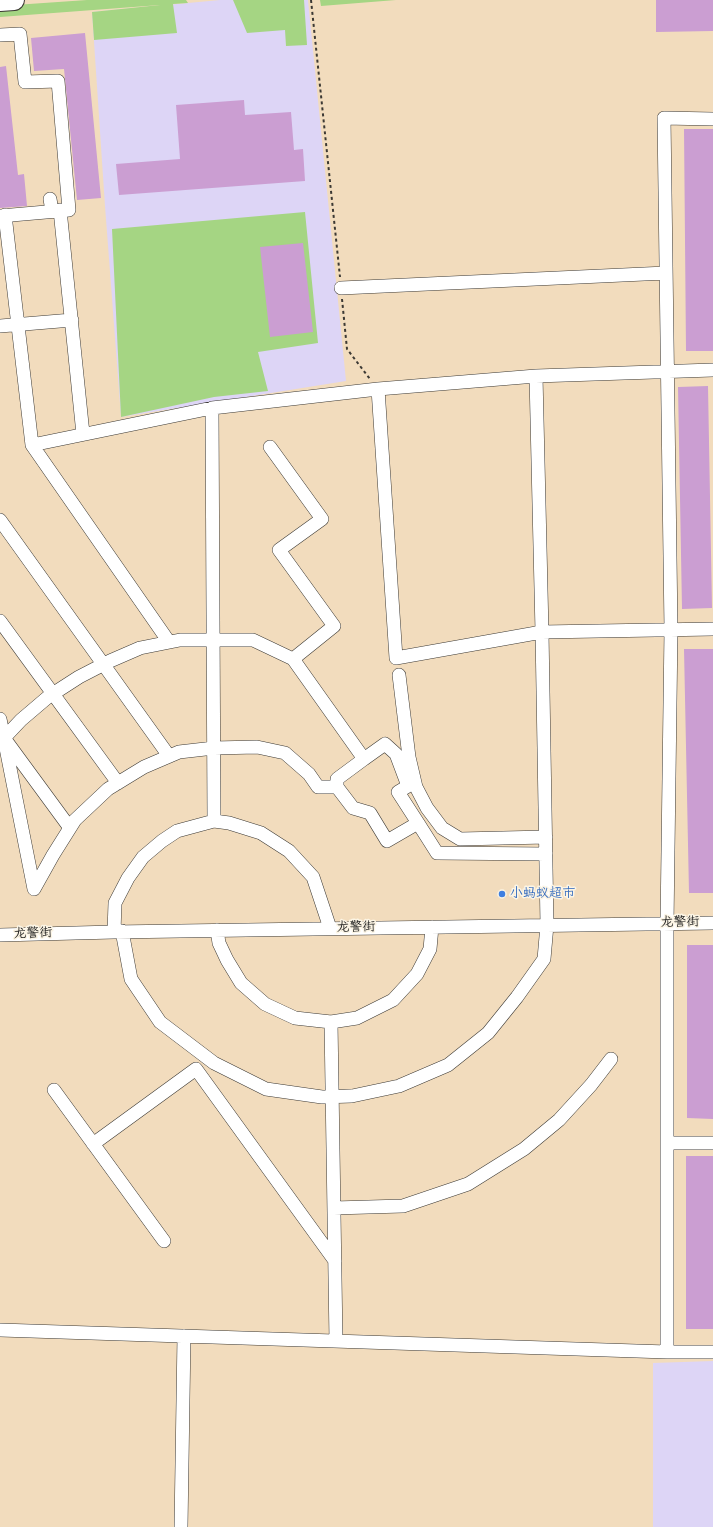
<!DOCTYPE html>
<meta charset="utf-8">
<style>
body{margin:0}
canvas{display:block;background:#f2dcbd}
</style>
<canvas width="713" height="1527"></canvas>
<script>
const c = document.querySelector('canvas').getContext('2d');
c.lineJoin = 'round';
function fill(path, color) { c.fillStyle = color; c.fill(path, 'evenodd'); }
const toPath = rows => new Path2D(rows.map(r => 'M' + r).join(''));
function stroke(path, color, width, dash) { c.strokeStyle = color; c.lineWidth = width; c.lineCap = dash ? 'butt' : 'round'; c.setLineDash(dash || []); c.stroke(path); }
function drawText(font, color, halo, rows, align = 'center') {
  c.font = font + ' "Architects Daughter","LXGW WenKai TC",sans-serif'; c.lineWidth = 3; c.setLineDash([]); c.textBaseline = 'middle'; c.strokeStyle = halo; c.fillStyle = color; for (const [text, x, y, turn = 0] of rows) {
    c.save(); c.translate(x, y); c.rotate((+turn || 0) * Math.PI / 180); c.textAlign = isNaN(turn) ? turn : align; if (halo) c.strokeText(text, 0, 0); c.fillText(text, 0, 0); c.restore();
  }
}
fill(toPath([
 [220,0,308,0,346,381,121,417,105,206,92,12],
 [713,1361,713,1527,653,1527,653,1363]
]), '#ddd5f6');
fill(toPath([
 [87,0,186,0,188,3,173,4,177,33,94,40,92,12,160,5,0,17,0,6],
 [233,0,304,0,307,45,286,46,285,30,247,33],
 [320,0,396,0,321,6],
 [305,212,318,343,258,352,268,391,214,397,121,417,112,229]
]), '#a5d583');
fill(toPath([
 [656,0,713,0,713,31,656,32],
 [85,33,101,198,77,200,64,69,34,71,31,38],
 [6,66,18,175,24,174,27,206,0,208,0,67],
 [244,100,245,115,291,112,294,150,303,149,305,181,119,195,116,164,180,159,176,105],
 [684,129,713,129,713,351,686,351],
 [303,243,313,332,270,337,260,247],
 [708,386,712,608,682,609,678,387],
 [684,649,713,649,713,893,689,893],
 [687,945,713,945,713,1119,687,1118],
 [686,1156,713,1156,713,1329,686,1329]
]), '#cb9ed2');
const minor = toPath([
 [0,35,20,34,25,82,58,81,69,210,0,216],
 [50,199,52,211],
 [60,210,83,434],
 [5,215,32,445,169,642],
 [341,288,666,273],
 [0,326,72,320],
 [378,389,396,658,542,632,713,629],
 [212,408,214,821],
 [32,445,212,408,378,389,536,376,713,370],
 [270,447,322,519,279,550,334,626,293,659],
 [0,520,169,756],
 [0,621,118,783],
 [399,675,409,757,416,787,427,808,442,828,460,839,546,837],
 [0,719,4,738,70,828],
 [364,759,385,744,396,754,408,786,398,792,418,823],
 [337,787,318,787,309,774,285,753,257,747,214,748,179,752,144,767,108,789,75,820,53,855,34,889,4,738,21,720,48,697,79,677,110,661,140,648,180,640,253,640,293,659,364,759,337,779,337,787,353,808,370,813,387,841,418,823,437,853,546,854],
 [217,930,219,943,227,960,241,983,265,1004,295,1018,331,1022,357,1018,393,1000,417,974,430,949,432,927],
 [122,931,131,979,160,1022,214,1063,266,1089,322,1097,352,1096,399,1086,448,1065,488,1033,517,997,544,959,547,925,542,632,536,376],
 [114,932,115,903,128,878,143,857,162,841,177,831,214,821,229,823,261,833,289,851,313,877,330,928],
 [0,935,114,932,713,923],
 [331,1022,336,1341],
 [54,1090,164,1241],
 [668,1143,713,1143],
 [93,1144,196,1069,335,1261],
 [334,1208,403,1206,468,1184,524,1149,559,1120,591,1085,611,1059],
 [0,1330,667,1352,667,924,671,630,664,118,713,119],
 [667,1352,713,1352],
 [181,1527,184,1336]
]);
const highway = toPath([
 [0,1,14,0]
]);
stroke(minor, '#3c3934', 14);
stroke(highway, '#3c3934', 22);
stroke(toPath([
 [311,0,340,277],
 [342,299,347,349,370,379]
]), '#3c3934', 2, [3, 3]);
stroke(minor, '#fff', 13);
stroke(highway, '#fff', 20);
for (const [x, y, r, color] of [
 [502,894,4,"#3f7fe0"]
]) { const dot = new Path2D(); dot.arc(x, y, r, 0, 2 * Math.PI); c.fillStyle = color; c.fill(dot); stroke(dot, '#fcf5e5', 1.5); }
drawText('13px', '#366cbe', '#fcf5e5', [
 ["小蚂蚁超市",510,894]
], 'left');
drawText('13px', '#1c1c1c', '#fcf5e5', [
 ["龙警街",680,923,-1],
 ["龙警街",356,928,-1],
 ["龙警街",33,934,-2]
]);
</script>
